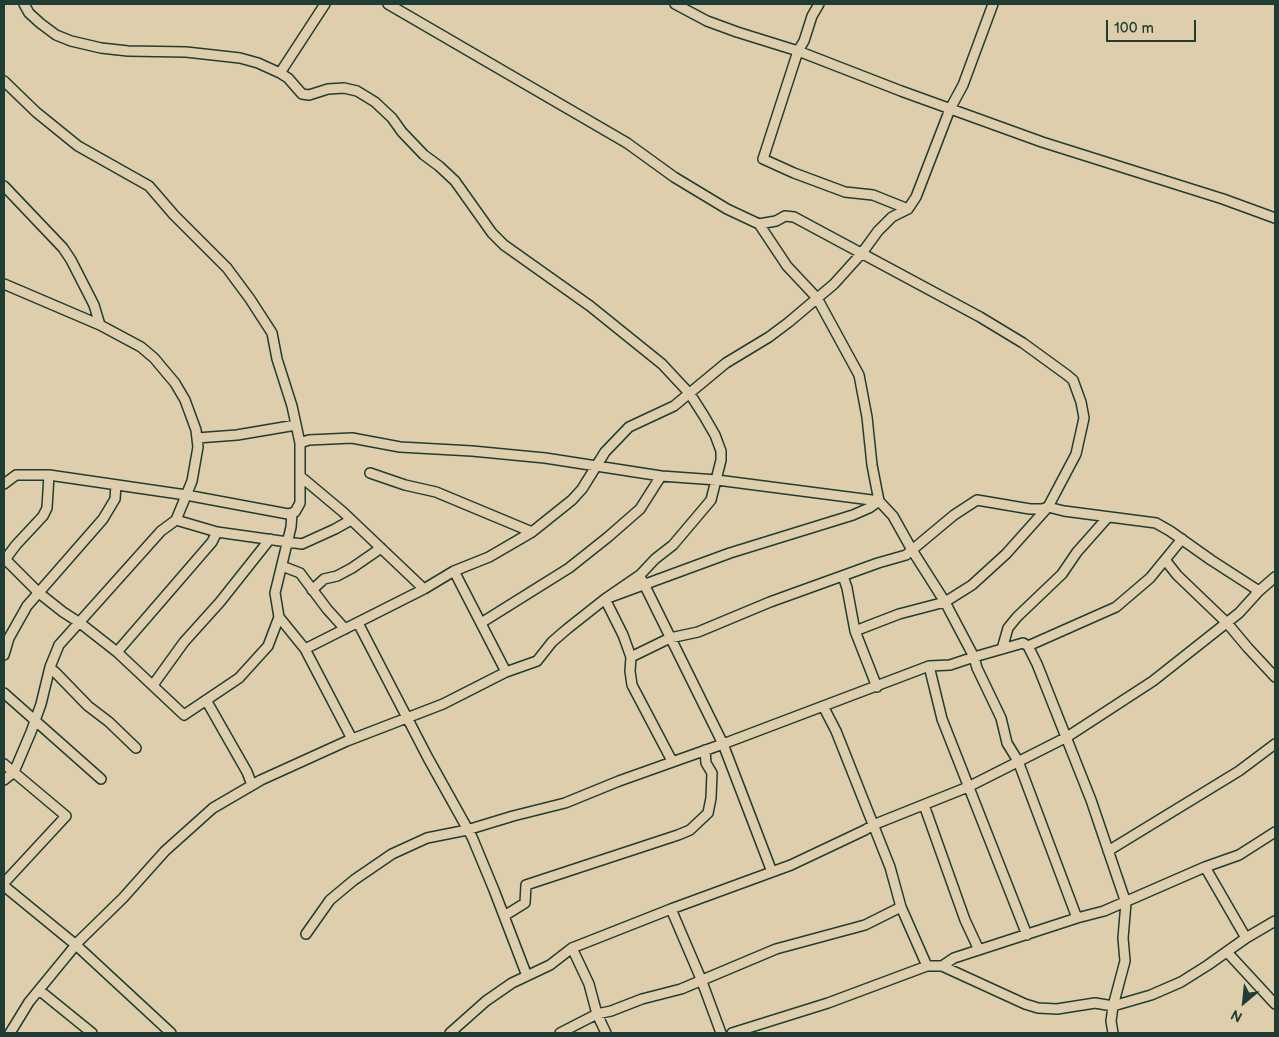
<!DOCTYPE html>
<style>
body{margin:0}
#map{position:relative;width:1279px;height:1037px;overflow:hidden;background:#dfceab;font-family:"Balsamiq Sans",sans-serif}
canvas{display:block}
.frame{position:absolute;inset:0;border:5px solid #1f3d34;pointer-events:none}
.north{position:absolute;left:1219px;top:977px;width:50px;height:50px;-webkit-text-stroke:4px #dfceab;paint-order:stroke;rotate:208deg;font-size:14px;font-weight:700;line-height:20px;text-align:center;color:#1f3d34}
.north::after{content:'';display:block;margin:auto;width:18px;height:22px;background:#1f3d34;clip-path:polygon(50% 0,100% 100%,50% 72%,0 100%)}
.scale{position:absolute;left:1106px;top:20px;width:90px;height:22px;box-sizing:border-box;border:2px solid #1f3d34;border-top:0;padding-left:6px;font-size:15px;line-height:18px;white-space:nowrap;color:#1f3d34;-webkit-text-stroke:4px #dfceab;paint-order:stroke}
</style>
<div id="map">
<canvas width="1279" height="1037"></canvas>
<div class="frame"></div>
<div class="north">N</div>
<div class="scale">100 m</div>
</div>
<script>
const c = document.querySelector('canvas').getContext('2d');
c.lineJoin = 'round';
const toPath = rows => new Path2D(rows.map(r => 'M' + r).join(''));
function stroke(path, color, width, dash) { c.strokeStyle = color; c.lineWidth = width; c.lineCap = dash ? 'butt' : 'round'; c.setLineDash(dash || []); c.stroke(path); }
const minor = toPath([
 [388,4,627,143,674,177,727,209,759,224,787,266,817,298,859,375,867,417,872,465,879,501,869,508,853,515,730,553,605,599,623,635,631,657,630,671,632,685,672,761],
 [675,4,707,21,737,32,798,51,901,91,1042,142,1223,199,1275,218],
 [819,4,812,16,804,41,798,51,763,159,794,173,845,192,873,195,908,209],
 [280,73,325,4],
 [4,81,36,112,78,146,149,186,174,215,227,268,250,299,272,333,277,359,292,406,300,443],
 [4,186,63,248,71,260,94,305,100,325],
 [759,224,776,221,785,216,794,217,980,317,1023,343,1067,375,1073,380,1081,402,1084,418,1076,454,1048,507,1006,554,972,585,945,602,899,614,855,631,877,687],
 [4,284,100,325,141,347,154,358,175,383,185,400,196,430,198,447,192,481,176,520,161,531,59,645,50,667,41,704,31,732,14,772,4,780],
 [197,438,237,435,296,425],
 [370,473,405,485,436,492,532,532],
 [300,476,343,512,424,589],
 [4,484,16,475,49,475,186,495,288,514,295,512,300,503,300,443,309,440,352,438,400,447,472,451,545,458,661,476,717,480,879,501,893,516,912,550,945,602,974,657,1023,643,1028,646,1037,664,1091,800,1126,903,1123,938,1125,961,1113,1006,1111,1021,1113,1033],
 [176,520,217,532,302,544,335,529,351,520],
 [4,558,39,593,63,612,80,623,117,652,184,715,239,678,268,646,279,617,305,649,424,589,454,571,489,557,532,532,572,500,582,489,605,452,629,427,674,406,726,363,769,337,789,322,834,284,862,253,878,231,892,217,908,209,916,197,950,109,963,85,993,4],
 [4,561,16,545,43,516,47,508,49,475],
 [1166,561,1177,575,1227,623,1248,648,1275,677],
 [282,566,300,573,327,609,345,629],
 [454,571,506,672],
 [843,576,847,588,855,631],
 [312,590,324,579,337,576,352,568,381,548],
 [279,617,275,593,291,527,292,513],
 [358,623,428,758,472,837,494,890,527,976],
 [481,623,569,568,608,537,640,509,661,476],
 [1028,646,1116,607,1150,578,1182,539],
 [305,649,352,739],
 [1002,649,1008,628,1017,617,1062,574,1077,552,1108,517],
 [117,652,212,542,217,532],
 [4,655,9,638,27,606,103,519,115,499,116,485],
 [631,657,670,638,698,632,770,602,878,563,906,555,954,515,977,500,1030,509,1042,509,1048,507,1064,511,1156,523,1170,531,1211,560,1259,591],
 [929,666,942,719,1027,935],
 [50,668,55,672,88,706,109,722,136,748],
 [153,685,184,642,220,602,270,539],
 [4,693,101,779],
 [206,700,247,772,252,785],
 [823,706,836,731,890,867,901,907,927,966],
 [4,764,66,816,4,883],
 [924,805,965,920,979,950],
 [1108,851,1239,771,1275,744],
 [1205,867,1246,938],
 [772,872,723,744,929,666,950,665,974,657,977,668,1001,718,1007,743,1018,761,1077,918],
 [4,886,76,945,171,1033],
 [671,909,701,979,721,1033],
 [504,916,525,903,526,885,678,835,690,830,708,813,711,798,712,773,706,763,705,750],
 [306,934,330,900,354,880,392,854,427,838,467,830,513,816,565,803,619,781,723,744,642,580],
 [572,948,589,984,597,1014,606,1033],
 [1227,952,1275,1004],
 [942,966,1025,1004,1038,1008,1057,1009,1095,1003,1113,1006,1151,995,1181,982,1208,965,1246,938,1275,921],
 [39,990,92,1033],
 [10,1033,29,1002,79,941,123,898,165,851,213,808,261,780,347,741,443,704,506,672,537,661,552,642,567,629,605,599,640,575,655,559,673,545,711,500,721,460,721,451,715,435,704,416,690,394,662,364,590,306,504,245,492,233,455,181,439,166,424,155,402,132,392,118,375,102,357,91,344,88,328,89,309,95,302,94,288,78,280,73,258,63,240,58,186,52,128,51,101,48,71,41,56,35,40,23,29,13,24,4],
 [450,1033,486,1001,512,983,550,965,572,948,671,909,791,865,865,830,873,825,968,787,1067,737,1153,681,1239,613,1259,591,1275,577],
 [560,1033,597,1014,611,1011,642,999,681,989,776,949,865,925,901,907],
 [732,1033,828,1003,927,966,942,966,954,958,1077,918,1104,911,1205,867,1239,855,1275,832]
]);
stroke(minor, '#1f3d34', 12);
stroke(minor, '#dfceab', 9);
</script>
